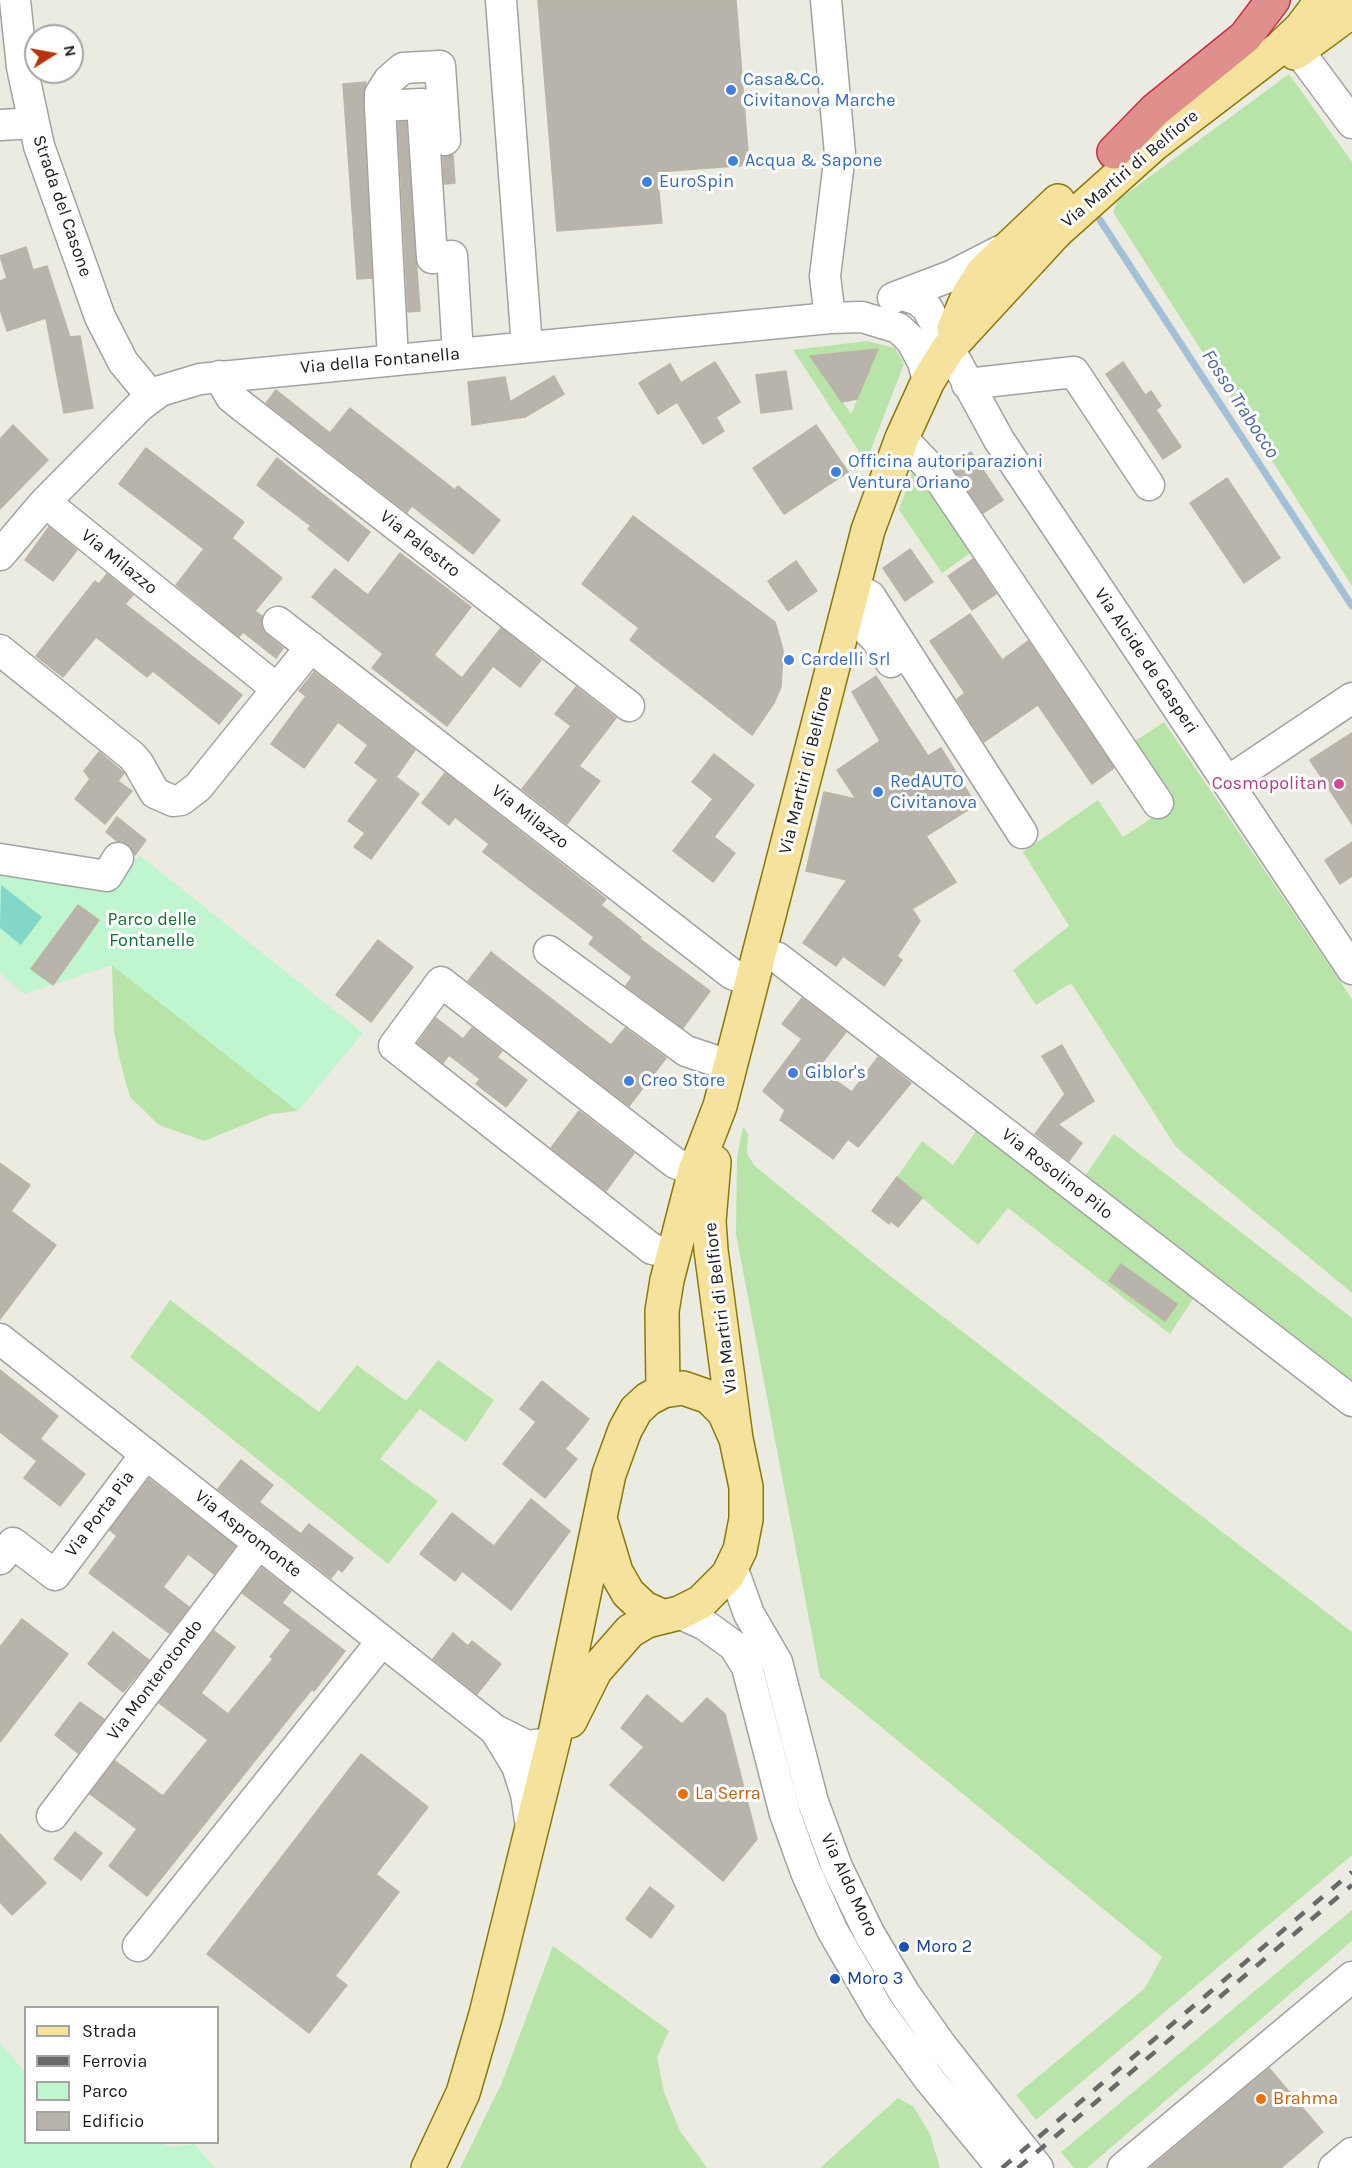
<!DOCTYPE html>
<style>
body{margin:0}
#map{position:relative;width:1352px;height:2168px;overflow:hidden;background:#ecebe1;font-family:Karla,sans-serif}
canvas{display:block}
.legend{position:absolute;left:24px;top:2006px;width:195px;height:138px;box-sizing:border-box;background:#fff;border:2px solid #a4a4a4;margin:0;padding:8px 10px;list-style:none;font-size:18px;color:#1b1b1b}
.legend li{display:flex;align-items:center;gap:12px;height:30px}
.legend b{width:30px;border:2px solid #a4a4a4}
.north{position:absolute;left:24px;top:24px;width:60px;height:60px;box-sizing:border-box;background:#fff;border:2px solid #a4a4a4;border-radius:50%;rotate:79deg;font-size:16px;font-weight:700;line-height:24px;text-align:center;color:#1b1b1b}
.north::after{content:'';display:block;margin:auto;width:21px;height:27px;background:#b9320d;clip-path:polygon(50% 0,100% 100%,50% 72%,0 100%)}
</style>
<div id="map">
<canvas width="1352" height="2168"></canvas>
<ul class="legend">
<li><b style="height:8px;background:#f5e29d"></b>Strada</li>
<li><b style="height:8px;background:#696969"></b>Ferrovia</li>
<li><b style="height:16px;background:#bff5cf"></b>Parco</li>
<li><b style="height:16px;background:#b8b3ab"></b>Edificio</li>
</ul>
<div class="north">N</div>
</div>
<script>
const c = document.querySelector('canvas').getContext('2d');
c.lineJoin = 'round';
function fill(path, color) { c.fillStyle = color; c.fill(path, 'evenodd'); }
const toPath = rows => new Path2D(rows.map(r => 'M' + r).join(''));
function stroke(path, color, width, dash) { c.strokeStyle = color; c.lineWidth = width; c.lineCap = dash ? 'butt' : 'round'; c.setLineDash(dash || []); c.stroke(path); }
function drawText(font, color, halo, rows, align = 'center') {
  c.font = font + ' Karla,sans-serif'; c.lineWidth = 6; c.setLineDash([]); c.textBaseline = 'middle'; c.strokeStyle = halo; c.fillStyle = color; for (const [text, x, y, turn = 0] of rows) {
    c.save(); c.translate(x, y); c.rotate((+turn || 0) * Math.PI / 180); c.textAlign = isNaN(turn) ? turn : align; if (halo) c.strokeText(text, 0, 0); c.fillText(text, 0, 0); c.restore();
  }
}
fill(toPath([
 [1289,74,1352,162,1352,586,1113,212,1118,200],
 [867,341,895,348,904,364,866,462,793,350],
 [877,349,878,350,851,414,811,356],
 [914,467,972,552,942,573,899,510],
 [1164,722,1352,999,1352,1293,1176,1147,1071,983,1036,1005,1013,970,1069,926,1023,852,1098,800,1123,837,1170,806,1129,745],
 [112,965,298,1111,271,1114,204,1141,159,1125,130,1097,121,1065,114,1031],
 [743,1127,748,1134,747,1154,755,1166,880,1268,1352,1632,1352,1855,1036,2120,1016,2095,1145,1988,1162,1957,820,1677,736,1234,737,1157],
 [979,1127,1197,1293,1170,1334,1008,1208,978,1245,897,1177,922,1141,953,1165],
 [1114,1134,1352,1318,1352,1389,1082,1180],
 [170,1300,319,1412,357,1365,406,1401,438,1360,494,1400,466,1442,420,1409,380,1459,438,1501,388,1564,130,1357],
 [1352,1910,1352,1941,1087,2168,1074,2168,1061,2152],
 [553,1946,669,2031,657,2057,664,2092,680,2131,707,2168,460,2168,501,2085],
 [898,2098,913,2106,930,2134,940,2168,820,2168]
]), '#b9e4a9');
fill(toPath([
 [139,855,363,1033,298,1111,112,965,24,994,0,973,0,871,113,889],
 [0,2043,25,2072,26,2142,159,2142,170,2147,194,2144,215,2168,0,2168]
]), '#bff5cf');
fill(toPath([
 [1,885,42,917,21,945,0,928]
]), '#83d7c8');
stroke(toPath([
 [1100,220,1352,606]
]), '#a3c0d7', 7);
const building = toPath([
 [538,0,736,0,749,165,657,172,662,223,557,231,538,0],
 [366,82,363,106,372,278,357,279,343,84,366,82],
 [398,122,406,122,420,311,408,312,398,122],
 [453,155,455,183,444,184,443,157,453,155],
 [26,247,33,270,47,266,70,337,80,336,93,408,64,413,46,318,7,331,0,309,0,281,7,278,0,256,26,247],
 [878,349,857,399,842,402,810,356,878,349],
 [715,362,740,402,716,417,724,431,703,444,677,402,658,414,639,383,670,364,681,383,715,362],
 [1123,362,1145,395,1151,391,1161,406,1156,410,1181,447,1163,459,1106,374,1123,362],
 [786,371,792,409,761,413,756,375,786,371],
 [554,376,564,394,525,417,472,425,468,382,505,377,510,402,554,376],
 [276,390,330,433,350,408,455,490,458,486,500,520,473,554,412,506,407,512,266,403,276,390],
 [13,425,48,460,0,509,0,439,13,425],
 [816,425,848,472,784,514,753,468,816,425],
 [146,448,244,522,232,538,282,578,255,611,262,616,262,628,267,635,283,648,276,658,243,632,239,637,176,585,204,549,119,484,146,448],
 [971,452,1003,500,983,513,951,466,971,452],
 [277,458,370,532,348,561,308,529,311,526,257,485,277,458],
 [1227,478,1280,558,1244,583,1190,503,1227,478],
 [633,516,775,622,783,650,781,687,774,703,752,735,630,640,639,628,582,584,633,516],
 [49,527,77,550,53,581,25,560,49,527],
 [910,549,933,582,905,601,883,568,910,549],
 [400,553,471,607,434,655,462,678,501,628,541,660,520,687,493,666,447,726,372,668,383,654,312,597,335,569,368,595,400,553],
 [973,559,996,594,972,610,948,576,973,559],
 [796,561,817,591,788,611,768,581,796,561],
 [107,574,133,595,125,604,242,695,219,724,153,671,147,677,96,637,63,677,36,656,95,581,99,584,107,574],
 [970,614,1002,660,1028,641,1114,768,1092,784,1038,705,984,742,957,699,965,693,930,641,970,614],
 [314,672,415,750,396,777,419,794,371,859,354,847,365,833,348,821,378,780,355,763,368,745,338,722,304,768,271,744,306,696,299,691,314,672],
 [876,676,928,756,941,748,976,805,926,836,956,882,912,909,920,921,897,956,902,960,884,986,843,956,836,966,803,943,847,880,806,871,824,792,856,799,837,770,880,741,852,692,876,676],
 [576,687,616,718,579,766,600,781,567,824,522,789,571,726,555,714,576,687],
 [1352,733,1352,824,1310,760,1352,733],
 [99,752,124,773,118,781,132,791,105,824,75,799,90,779,84,771,99,752],
 [714,754,754,785,714,837,735,853,713,882,673,851,713,799,692,782,714,754],
 [445,773,606,899,601,905,641,937,640,939,710,991,683,1028,626,986,632,977,589,944,594,937,483,852,489,844,455,817,449,825,422,803,445,773],
 [117,817,146,840,135,855,127,844,117,841,106,832,117,817],
 [1352,842,1352,876,1340,884,1325,860,1352,842],
 [78,905,99,920,53,985,31,969,78,905],
 [378,940,413,967,371,1022,336,995,378,940],
 [491,952,611,1045,625,1028,666,1058,629,1106,468,981,491,952],
 [802,998,846,1032,818,1068,852,1092,878,1057,911,1083,858,1147,848,1139,833,1159,780,1120,785,1110,763,1091,802,1039,782,1024,802,998],
 [436,1018,463,1039,472,1028,502,1051,497,1057,527,1080,506,1107,476,1084,480,1079,449,1055,443,1063,418,1043,436,1018],
 [1062,1045,1094,1101,1058,1124,1082,1143,1069,1161,1035,1134,1065,1094,1042,1056,1062,1045],
 [579,1111,634,1153,606,1191,551,1148,579,1111],
 [0,1163,30,1185,11,1211,56,1245,0,1319,0,1163],
 [897,1177,922,1198,898,1227,891,1221,889,1224,872,1211,897,1177],
 [1121,1264,1177,1304,1165,1321,1109,1281,1121,1264],
 [0,1370,58,1416,40,1439,85,1474,60,1506,24,1478,37,1461,0,1432,0,1370],
 [542,1381,589,1419,565,1449,577,1459,545,1498,503,1464,536,1422,520,1409,542,1381],
 [241,1460,273,1485,259,1502,301,1534,309,1524,353,1558,342,1572,338,1569,331,1578,218,1489,241,1460],
 [149,1479,235,1546,214,1574,188,1554,163,1587,189,1607,169,1633,89,1573,117,1536,110,1530,149,1479],
 [531,1499,570,1531,511,1610,462,1571,455,1581,420,1554,452,1513,494,1546,531,1499],
 [262,1568,291,1591,282,1603,345,1651,314,1691,312,1689,147,1896,109,1866,137,1829,90,1794,115,1761,163,1796,208,1740,159,1703,214,1631,235,1647,201,1693,228,1714,273,1659,270,1657,291,1630,242,1593,262,1568],
 [22,1619,68,1654,0,1742,0,1647,22,1619],
 [113,1632,149,1660,123,1692,88,1664,113,1632],
 [453,1633,468,1646,472,1641,501,1664,477,1694,433,1659,453,1633],
 [647,1695,682,1724,707,1698,725,1714,757,1839,723,1881,610,1785,644,1747,621,1728,647,1695],
 [80,1702,104,1719,78,1753,55,1735,80,1702],
 [361,1754,428,1807,376,1874,399,1892,335,1976,347,1985,309,2033,207,1954,361,1754],
 [75,1832,102,1853,81,1880,54,1859,75,1832],
 [0,1834,46,1883,12,1915,0,1902,0,1834],
 [650,1887,674,1906,651,1938,626,1919,650,1887],
 [1269,2068,1323,2132,1281,2168,1150,2168,1269,2068]
]);
fill(building, '#b8b3ab');
stroke(building, '#bcb4a4', 1.5);
const minor = toPath([
 [15,0,22,67,39,146,100,317,123,362,152,397],
 [501,0,527,347],
 [826,0,840,154,825,276,830,318],
 [1298,50,1352,123],
 [380,106,380,94,389,80,403,68,440,66,445,140],
 [0,125,33,123],
 [903,295,918,300,927,308,999,440,1352,969],
 [893,298,951,276,1000,251],
 [393,360,380,106,422,104,432,258,452,256,458,354],
 [219,376,231,397,242,406,629,706],
 [967,384,1074,372,1149,485],
 [902,438,937,475,1158,803],
 [45,502,277,689],
 [0,555,45,502,140,406,160,391,200,379,830,318,862,317,898,328,911,340,923,362,928,381],
 [852,587,870,596,1022,833],
 [844,620,862,625,876,639,891,662],
 [278,622,732,974,752,981],
 [0,650,132,756,138,763,155,793,173,801,181,800,198,787,311,647],
 [1227,782,1352,698],
 [0,859,107,876,118,858],
 [549,951,686,1051,731,1066],
 [760,952,778,958,1352,1401],
 [673,1254,652,1249,394,1046,441,982,675,1163,695,1171],
 [0,1339,495,1730,527,1746,545,1744,554,1738],
 [0,1559,13,1543,55,1575,146,1454],
 [732,1567,749,1614,777,1662,813,1802,837,1867,869,1933,905,1994,941,2045,1038,2168],
 [679,1613,705,1625,734,1646,747,1667,785,1814,806,1872,832,1930,879,2011,929,2079,1002,2168],
 [495,1730,517,1766,526,1794,531,1827],
 [52,1816,259,1543],
 [138,1946,382,1641],
 [1123,2168,1352,1977],
 [1334,2168,1352,2153]
]);
const major = toPath([
 [1295,53,1352,11],
 [954,329,968,296,983,272,1058,201],
 [663,1391,662,1311,667,1280,695,1171,720,1106,868,530,902,438,928,381,948,349,1056,232,1153,145,1280,48,1301,28,1322,0],
 [602,1525,616,1572,628,1593,644,1608,662,1616],
 [570,1721,595,1671,630,1631,647,1621,679,1613,701,1602,728,1575,740,1550,746,1519,746,1487,736,1439,711,1250,709,1221,714,1162],
 [428,2168,463,2093,486,2014,554,1738,609,1474,625,1430,636,1410,648,1399,663,1391,683,1388,709,1397,724,1412,736,1439]
]);
const highway = toPath([
 [1114,152,1155,110,1245,37,1273,0]
]);
stroke(minor, '#a2a2a2', 33);
stroke(major, '#887a09', 36);
stroke(highway, '#c92e42', 36);
stroke(minor, '#fff', 30);
stroke(major, '#f5e29d', 33);
stroke(highway, '#df8f8c', 33);
stroke(toPath([
 [1002,2168,1352,1872],
 [1018,2168,1352,1885]
]), '#696969', 4.5, [12, 12]);
for (const [x, y, r, color] of [
 [731,90,6,"#3f7fe0"],
 [733,161,6,"#3f7fe0"],
 [647,182,6,"#3f7fe0"],
 [836,472,6,"#3f7fe0"],
 [789,660,6,"#3f7fe0"],
 [1339,784,6,"#d1479c"],
 [878,792,6,"#3f7fe0"],
 [793,1073,6,"#3f7fe0"],
 [629,1081,6,"#3f7fe0"],
 [683,1794,6,"#e8710a"],
 [904,1947,6,"#1a4fb4"],
 [835,1979,6,"#1a4fb4"],
 [1261,2099,6,"#e8710a"]
]) { const dot = new Path2D(); dot.arc(x, y, r, 0, 2 * Math.PI); c.fillStyle = color; c.fill(dot); stroke(dot, '#fff', 2); }
drawText('18px', '#366cbe', '#fff', [
 ["Casa&Co.",743,80],
 ["Civitanova Marche",743,101],
 ["Acqua & Sapone",745,161],
 ["EuroSpin",659,182],
 ["Officina autoriparazioni",848,462],
 ["Ventura Oriano",848,483],
 ["Cardelli Srl",801,660],
 ["RedAUTO",890,782],
 ["Civitanova",890,803],
 ["Giblor's",805,1073],
 ["Creo Store",641,1081]
], 'left');
drawText('18px', '#1b1b1b', '#fff', [
 ["Via Martiri di Belfiore",1130,169,-40],
 ["Strada del Casone",62,206,71],
 ["Via della Fontanella",380,361,-5],
 ["Via Palestro",420,544,38],
 ["Via Milazzo",119,562,39],
 ["Via Alcide de Gasperi",1146,661,56],
 ["Via Martiri di Belfiore",806,770,-76],
 ["Via Milazzo",530,817,38],
 ["Via Rosolino Pilo",1057,1174,38],
 ["Via Martiri di Belfiore",721,1308,-97],
 ["Via Porta Pia",100,1514,-53],
 ["Via Aspromonte",248,1534,38],
 ["Via Monterotondo",155,1680,-53],
 ["Via Aldo Moro",849,1885,65]
]);
drawText('18px', '#b23c85', '#fff', [
 ["Cosmopolitan",1327,784]
], 'right');
drawText('18px', '#12702e', '#fff', [
 ["Parco delle",152,920],
 ["Fontanelle",152,941]
]);
drawText('18px', '#c56008', '#fff', [
 ["La Serra",695,1794],
 ["Brahma",1273,2099]
], 'left');
drawText('18px', '#164399', '#fff', [
 ["Moro 2",916,1947],
 ["Moro 3",847,1979]
], 'left');
drawText('italic 20px', '#4e67a3', '#fff', [
 ["Fosso Trabocco",1240,404,57]
]);
</script>
